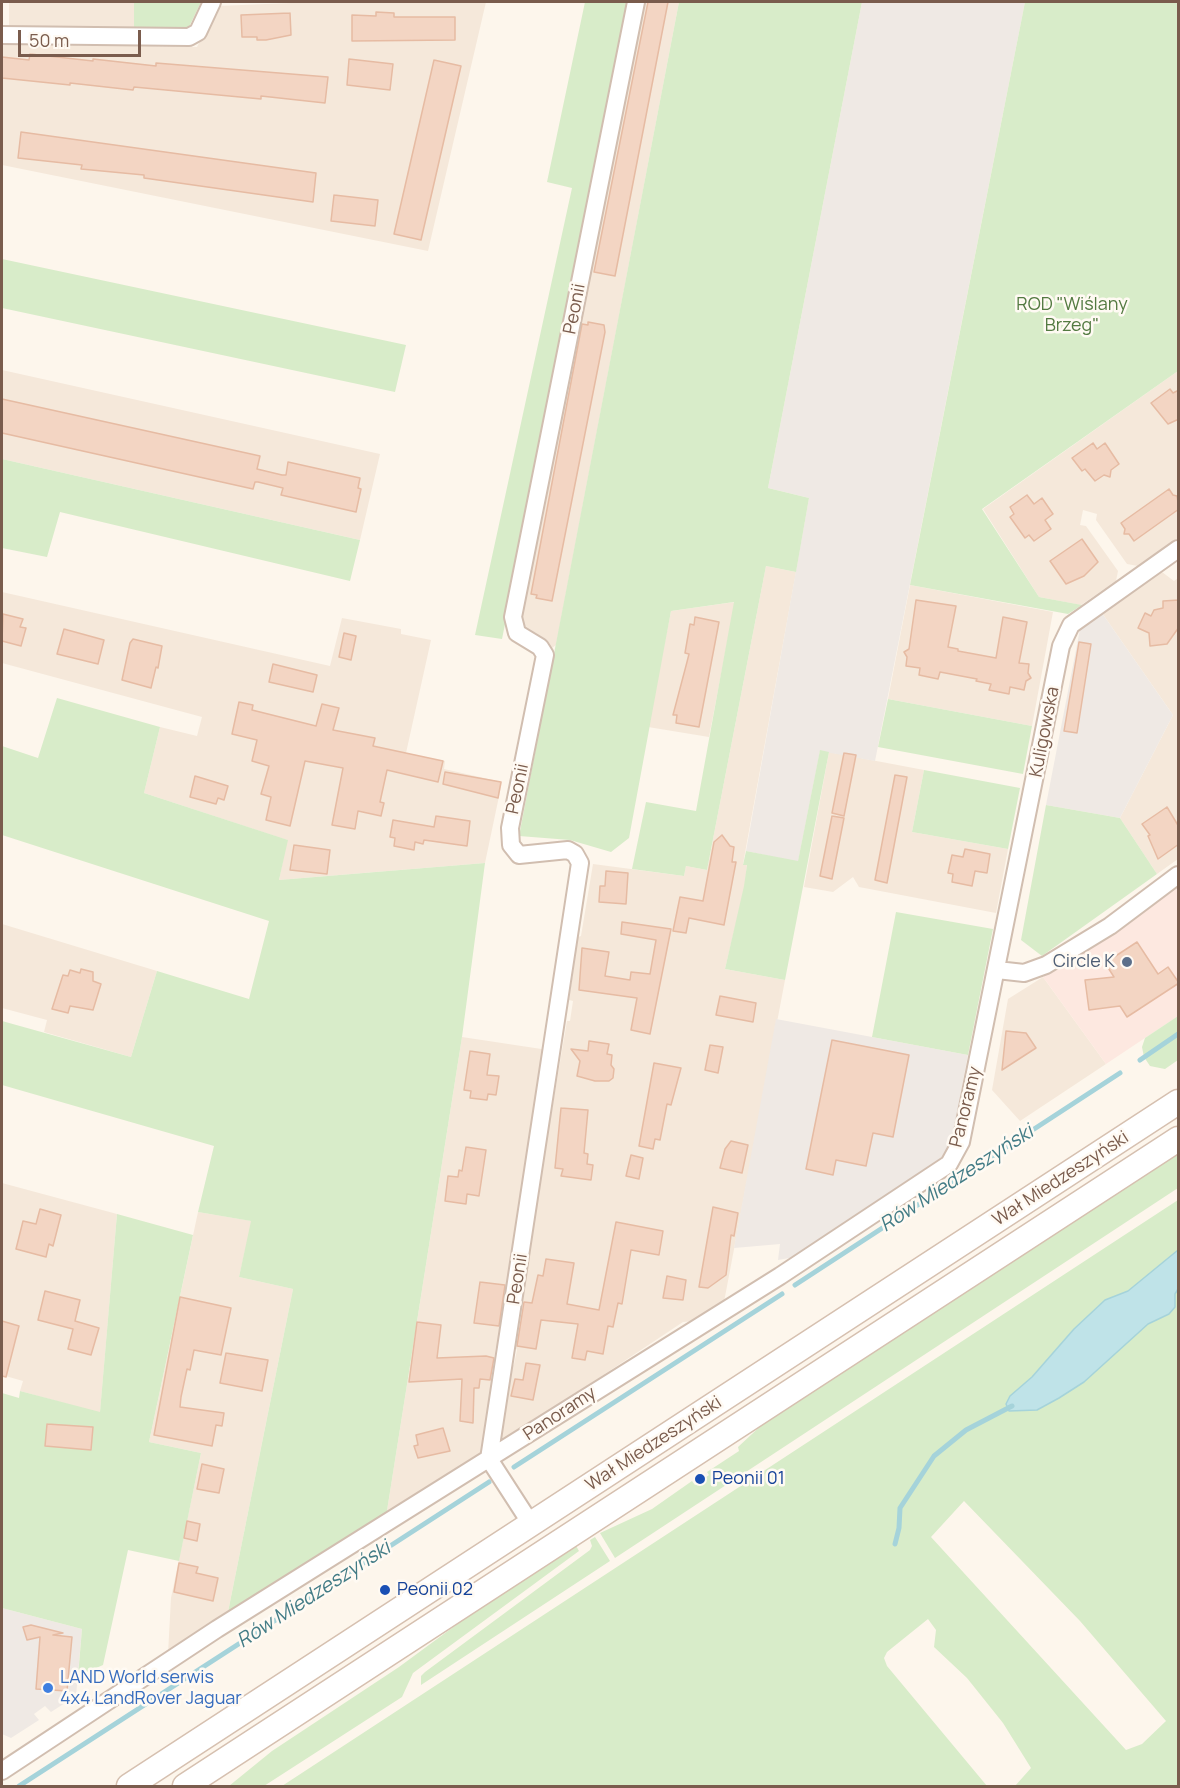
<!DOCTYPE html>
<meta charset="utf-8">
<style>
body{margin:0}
#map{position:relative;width:1180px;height:1788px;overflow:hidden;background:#fdf6ec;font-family:Manrope,sans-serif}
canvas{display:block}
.frame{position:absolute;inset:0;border:3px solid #7a5c4d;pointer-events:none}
.scale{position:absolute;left:18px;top:30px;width:123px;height:27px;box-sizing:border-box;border:3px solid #7a5c4d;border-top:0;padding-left:8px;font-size:18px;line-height:21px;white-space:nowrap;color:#7a5c4d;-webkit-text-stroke:4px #fffaf3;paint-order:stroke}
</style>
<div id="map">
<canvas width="1180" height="1788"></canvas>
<div class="frame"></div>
<div class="scale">50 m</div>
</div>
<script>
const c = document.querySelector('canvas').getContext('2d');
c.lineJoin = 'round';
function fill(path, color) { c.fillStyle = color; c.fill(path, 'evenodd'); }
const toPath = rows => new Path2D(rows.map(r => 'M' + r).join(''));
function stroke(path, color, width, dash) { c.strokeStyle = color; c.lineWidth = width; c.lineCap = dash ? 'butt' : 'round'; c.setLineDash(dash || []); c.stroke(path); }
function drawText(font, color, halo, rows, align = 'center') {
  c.font = font + ' Manrope,sans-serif'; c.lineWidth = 5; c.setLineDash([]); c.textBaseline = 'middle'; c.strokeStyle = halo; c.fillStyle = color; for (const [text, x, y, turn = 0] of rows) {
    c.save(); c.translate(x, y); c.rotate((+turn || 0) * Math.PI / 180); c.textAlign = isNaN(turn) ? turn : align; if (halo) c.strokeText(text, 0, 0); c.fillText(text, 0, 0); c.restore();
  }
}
fill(toPath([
 [9,2,134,2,134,28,9,26],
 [316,2,486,2,428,251,2,165,2,44,197,47,217,6],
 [630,2,679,2,556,645,552,648,547,640,525,626,522,619,506,616],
 [2,370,380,454,360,540,2,459],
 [1178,371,1178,538,1138,566,1127,564,1096,520,1097,514,1083,510,1080,525,1086,526,1118,571,1116,581,1081,605,1039,597,983,509],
 [766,566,796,572,743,864,747,864,745,886,725,969,785,980,724,1302,694,1321,683,1322,501,1443,497,1439,509,1371,514,1364,517,1350,514,1345,547,1139,567,1021,570,1021,573,1001,569,1000,578,937,581,936,593,864,684,876,686,866,707,870],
 [1162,572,1174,581,1178,578,1178,859,1157,874,1120,818,1173,715,1102,613],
 [910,585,1053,612,1032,726,888,699],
 [2,592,330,666,342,618,401,629,401,634,431,640,406,753,445,761,444,769,502,782,485,863,279,880,287,840,144,793,160,727,197,736,202,717,2,663],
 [735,602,709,737,648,727,671,611],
 [829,752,924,770,912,832,1008,849,996,913,859,887,853,877,833,892,804,887],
 [2,924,157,971,131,1057,44,1032,47,1020,2,1008],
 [1043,977,1106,1064,1020,1121,992,1090,1008,999],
 [462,1037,548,1050,503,1344,496,1347,494,1359,497,1381,484,1452,386,1517],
 [2,1183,117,1214,100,1413,20,1391,23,1381,2,1375],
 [198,1212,252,1221,239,1277,293,1289,227,1617,168,1654,171,1598,201,1453,149,1442]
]), '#f5e8da');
fill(toPath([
 [1178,888,1178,1016,1106,1064,1043,977]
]), '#fde8e0');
fill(toPath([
 [862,2,1025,2,875,761,820,751,798,862,746,851,809,498,768,488],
 [1102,613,1173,715,1120,818,1046,805,1080,629],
 [776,1019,968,1055,950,1148,942,1161,795,1257,778,1260,780,1244,734,1248],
 [2,1608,82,1629,76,1696,51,1712,45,1706,34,1714,39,1720,11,1738,2,1734]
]), '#efe9e4');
fill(toPath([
 [134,2,201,2,188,29,134,28],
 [585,2,630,2,502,639,475,635,572,188,547,182],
 [679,2,862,2,768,488,809,498,796,572,766,566,707,870,686,866,684,876,632,869,646,802,696,811,734,602,671,611,629,838,611,852,570,840,519,836],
 [1025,2,1178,2,1178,371,982,509,1039,597,1082,605,1068,614,910,585],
 [2,259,406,345,395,392,2,308],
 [2,459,360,540,350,581,60,512,47,557,2,548],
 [57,698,160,727,144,793,288,840,279,880,485,863,462,1037,386,1517,227,1617,293,1289,239,1277,251,1221,198,1212,214,1146,2,1085,2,1021,131,1057,157,971,249,999,269,921,2,835,2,746,38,758],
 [888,699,1032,726,1023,774,878,747],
 [820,750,829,752,785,980,725,969,744,886,747,865,743,865,746,851,798,861],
 [924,770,1020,788,1008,849,912,832],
 [1046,805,1120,818,1157,874,1042,956,1021,940],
 [896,912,993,929,968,1055,872,1037],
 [1178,1016,1178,1060,1165,1069,1150,1066,1144,1057,1142,1047,1145,1038],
 [1178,1152,1178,1188,615,1558,600,1533,652,1509,692,1481,695,1485,709,1475,707,1472,739,1451,738,1447,766,1421],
 [1178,1200,1178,1262,1140,1292,1105,1300,1074,1329,1032,1377,1016,1391,1178,1280,1178,1786,1015,1786,1031,1768,1003,1723,967,1678,934,1647,936,1630,928,1619,887,1652,884,1658,887,1666,987,1786,282,1786],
 [964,1501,1080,1621,1166,1721,1142,1744,1126,1750,931,1537],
 [117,1214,193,1235,149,1442,201,1453,179,1561,128,1550,103,1665,78,1676,82,1629,2,1608,2,1393,19,1398,20,1391,100,1412],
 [595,1537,610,1561,421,1685,421,1676,425,1672,590,1550,592,1546,590,1540],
 [575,1544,579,1551,413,1673,402,1697,264,1786,229,1786,272,1751,399,1667,471,1614]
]), '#d8ecc9');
const water = toPath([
 [1178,1250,1178,1289,1175,1294,1175,1307,1169,1314,1148,1324,1084,1382,1059,1398,1037,1410,1009,1411,1006,1404,1010,1396,1032,1377,1074,1329,1105,1300,1128,1291,1178,1250]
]);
fill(water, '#bfe3e8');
stroke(water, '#a5d3da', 1.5);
stroke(toPath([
 [1140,1060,1178,1034],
 [795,1285,1120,1073],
 [514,1467,782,1294],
 [895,1544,899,1528,900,1508,934,1456,966,1430,1012,1406],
 [19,1786,489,1482]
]), '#a5d3da', 5);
const building = toPath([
 [648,2,668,2,615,276,594,272,648,2],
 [376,12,394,13,394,17,455,17,455,40,352,41,352,15,376,16,376,12],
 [290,13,291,35,266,40,257,40,257,37,242,37,241,15,290,13],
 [30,54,93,61,93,59,156,66,156,63,328,77,325,103,261,96,261,99,134,87,133,90,70,83,70,85,2,78,2,57,29,60,30,54],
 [349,59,393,64,390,90,347,85,349,59],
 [434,60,461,66,421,240,394,234,434,60],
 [21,132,316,173,313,202,144,178,144,175,81,169,82,165,18,158,21,132],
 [334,195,378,200,375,226,331,221,334,195],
 [588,322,604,325,605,332,552,601,536,598,537,595,531,594,582,324,588,325,588,322],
 [1170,389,1173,393,1179,390,1179,419,1168,424,1151,403,1170,389],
 [2,399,260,456,257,469,282,475,286,475,288,462,360,478,358,488,361,489,356,512,281,495,283,488,258,482,255,482,253,489,2,433,2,399],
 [1093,443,1097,449,1105,443,1119,464,1111,470,1110,477,1104,475,1095,481,1085,469,1082,471,1072,458,1093,443],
 [1169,489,1173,495,1177,496,1179,509,1134,541,1129,534,1124,534,1125,529,1121,523,1169,489],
 [1027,495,1034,504,1042,498,1053,514,1045,520,1051,529,1034,541,1029,535,1025,538,1010,517,1014,514,1010,507,1027,495],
 [1082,539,1098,562,1084,576,1066,584,1050,561,1082,539],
 [916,600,956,606,948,647,958,649,958,651,996,658,1003,617,1027,622,1019,663,1029,664,1028,673,1031,678,1026,681,1024,690,1010,687,1009,694,989,690,991,684,976,681,977,679,940,672,938,679,919,675,920,668,906,666,907,657,904,652,909,649,916,600],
 [1179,600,1179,627,1167,644,1150,646,1149,633,1138,628,1145,613,1151,616,1154,610,1163,608,1163,601,1179,600],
 [3,614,23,619,20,627,26,628,21,646,2,641,3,614],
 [695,617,719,622,699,727,676,723,677,715,673,715,687,662,689,654,685,653,690,624,694,625,695,617],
 [64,629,104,640,98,664,57,654,64,629],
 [344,633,356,636,351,660,339,657,344,633],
 [133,639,162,646,158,668,156,667,151,688,122,680,130,643,133,639],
 [1079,642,1091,644,1077,733,1064,731,1079,642],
 [273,664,317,675,313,692,269,682,273,664],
 [239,702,253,705,252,710,316,726,322,704,339,708,333,730,375,738,373,746,443,761,438,782,387,770,380,802,384,803,381,816,358,811,355,829,332,825,343,768,305,761,290,826,266,820,271,797,261,794,269,766,252,761,257,740,232,734,239,702],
 [844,753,856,755,844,816,832,813,844,753],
 [445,772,501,782,498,798,443,784,445,772],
 [895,775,907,777,887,883,875,880,895,775],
 [195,776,228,786,224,800,218,798,216,804,190,797,195,776],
 [1167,807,1179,827,1179,844,1158,859,1148,836,1150,835,1142,824,1167,807],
 [436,816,470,821,467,846,424,840,423,844,415,842,414,850,394,846,395,838,390,837,393,820,434,827,436,816],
 [832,816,844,818,832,879,820,876,832,816],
 [722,835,730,846,734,847,732,862,736,862,724,925,689,918,686,933,673,931,680,897,703,901,714,842,722,835],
 [294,845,330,850,327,874,290,870,294,845],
 [965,849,990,854,987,873,975,871,972,886,952,882,953,874,948,873,952,855,963,857,965,849],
 [606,871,628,873,626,904,599,902,600,886,605,886,606,871],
 [622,922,671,929,650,1034,631,1030,637,998,579,990,582,948,609,952,605,976,630,980,631,972,650,974,656,940,621,934,622,922],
 [1137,942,1158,974,1168,967,1179,983,1127,1017,1120,1006,1089,1010,1085,980,1114,977,1105,963,1137,942],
 [81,969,93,972,93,981,101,984,93,1010,70,1006,68,1013,52,1009,63,975,68,976,70,970,80,973,81,969],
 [720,996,756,1003,753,1022,716,1015,720,996],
 [1006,1031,1026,1033,1036,1048,1002,1070,1006,1031],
 [832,1040,909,1055,893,1137,873,1133,866,1166,836,1160,833,1175,806,1169,832,1040],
 [589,1041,609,1044,607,1054,612,1055,611,1065,614,1069,613,1078,609,1081,595,1081,577,1076,580,1061,571,1049,588,1051,589,1041],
 [710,1045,723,1047,718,1073,705,1070,710,1045],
 [470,1051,490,1054,487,1075,499,1076,496,1095,488,1094,487,1100,470,1098,471,1091,464,1090,470,1051],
 [654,1063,681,1068,671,1105,667,1104,660,1140,655,1139,653,1149,639,1146,654,1063],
 [561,1108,588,1110,584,1153,588,1154,587,1164,593,1165,591,1180,561,1176,563,1169,555,1168,561,1108],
 [731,1141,748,1145,742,1173,720,1168,725,1149,731,1141],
 [466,1147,486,1150,479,1196,467,1194,466,1204,445,1201,448,1176,458,1177,459,1170,462,1171,466,1147],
 [631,1155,643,1158,639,1179,626,1176,631,1155],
 [713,1207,738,1213,734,1236,731,1235,726,1275,708,1288,699,1287,713,1207],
 [40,1209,61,1215,53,1246,49,1244,46,1257,16,1249,23,1221,36,1224,40,1209],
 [616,1222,663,1231,659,1255,631,1250,622,1304,618,1303,613,1327,608,1326,603,1354,587,1351,585,1360,572,1358,578,1324,541,1320,536,1349,517,1346,524,1302,532,1303,538,1275,543,1276,546,1259,574,1263,567,1304,599,1310,616,1222],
 [667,1276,686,1280,683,1300,663,1298,667,1276],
 [480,1282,505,1285,499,1326,474,1323,480,1282],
 [45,1291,80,1300,75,1321,99,1328,91,1355,68,1349,73,1329,38,1320,45,1291],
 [180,1297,231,1308,221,1355,194,1350,190,1370,187,1369,181,1397,180,1407,224,1413,222,1426,216,1425,212,1446,154,1435,180,1297],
 [2,1321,19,1326,6,1377,2,1376,2,1321],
 [417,1322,441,1325,437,1358,486,1356,494,1358,490,1380,480,1379,479,1388,474,1388,473,1423,460,1421,462,1379,409,1382,417,1322],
 [226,1353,268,1360,262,1391,220,1383,226,1353],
 [526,1363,540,1365,533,1400,511,1396,515,1379,523,1380,526,1363],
 [47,1424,93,1427,91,1450,45,1446,47,1424],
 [443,1428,450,1451,418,1458,414,1446,418,1445,416,1435,443,1428],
 [202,1464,224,1469,219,1493,197,1489,202,1464],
 [187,1521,200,1524,197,1541,184,1538,187,1521],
 [179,1563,198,1567,196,1573,218,1578,213,1601,174,1592,179,1563],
 [31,1625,63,1633,53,1635,72,1637,67,1691,36,1689,40,1637,27,1640,23,1627,31,1625]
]);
fill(building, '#f3d5c3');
stroke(building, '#e6bba3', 1.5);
const minor = toPath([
 [2,35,189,37,198,32,212,2],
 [997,970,1024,973,1046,965,1110,926,1178,875],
 [531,1524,489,1459,580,863,575,854,568,850,519,855,511,845,510,828,545,655,540,647,517,633,513,617,636,2],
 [2,1771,217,1629,780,1276,949,1164,961,1142,1061,646,1071,625,1178,549]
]);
const secondary = toPath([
 [129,1786,1178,1102],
 [185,1786,1178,1139]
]);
stroke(minor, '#d1beb0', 20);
stroke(secondary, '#d6c0b0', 27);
stroke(minor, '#fff', 16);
stroke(secondary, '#fff', 24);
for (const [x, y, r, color] of [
 [1127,962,6,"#5c6f8a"],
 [700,1479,6,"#1a4fb4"],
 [385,1590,6,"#1a4fb4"],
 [48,1688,6,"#3f7fe0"]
]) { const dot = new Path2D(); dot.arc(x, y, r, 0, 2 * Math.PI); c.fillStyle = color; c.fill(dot); stroke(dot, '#fffaf3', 2); }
drawText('18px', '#537a41', '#fffaf3', [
 ["ROD \"Wiślany",1072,305],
 ["Brzeg\"",1072,326]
]);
drawText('18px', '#7a5c4d', '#fffaf3', [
 ["Peonii",575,309,-79],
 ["Kuligowska",1045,732,-79],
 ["Peonii",518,789,-78],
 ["Panoramy",966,1107,-76],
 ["Wał Miedzeszyński",1061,1179,-33],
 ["Peonii",518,1279,-81],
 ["Panoramy",560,1414,-33],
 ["Wał Miedzeszyński",654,1444,-33]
]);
drawText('18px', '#4e5e75', '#fffaf3', [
 ["Circle K",1115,962]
], 'right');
drawText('18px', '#164399', '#fffaf3', [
 ["Peonii 01",712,1479],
 ["Peonii 02",397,1590]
], 'left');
drawText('18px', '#366cbe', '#fffaf3', [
 ["LAND World serwis",60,1678],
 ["4x4 LandRover Jaguar",60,1699]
], 'left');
drawText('italic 20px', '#437c86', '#fffaf3', [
 ["Rów Miedzeszyński",957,1179,-33],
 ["Rów Miedzeszyński",314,1595,-33]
]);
</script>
